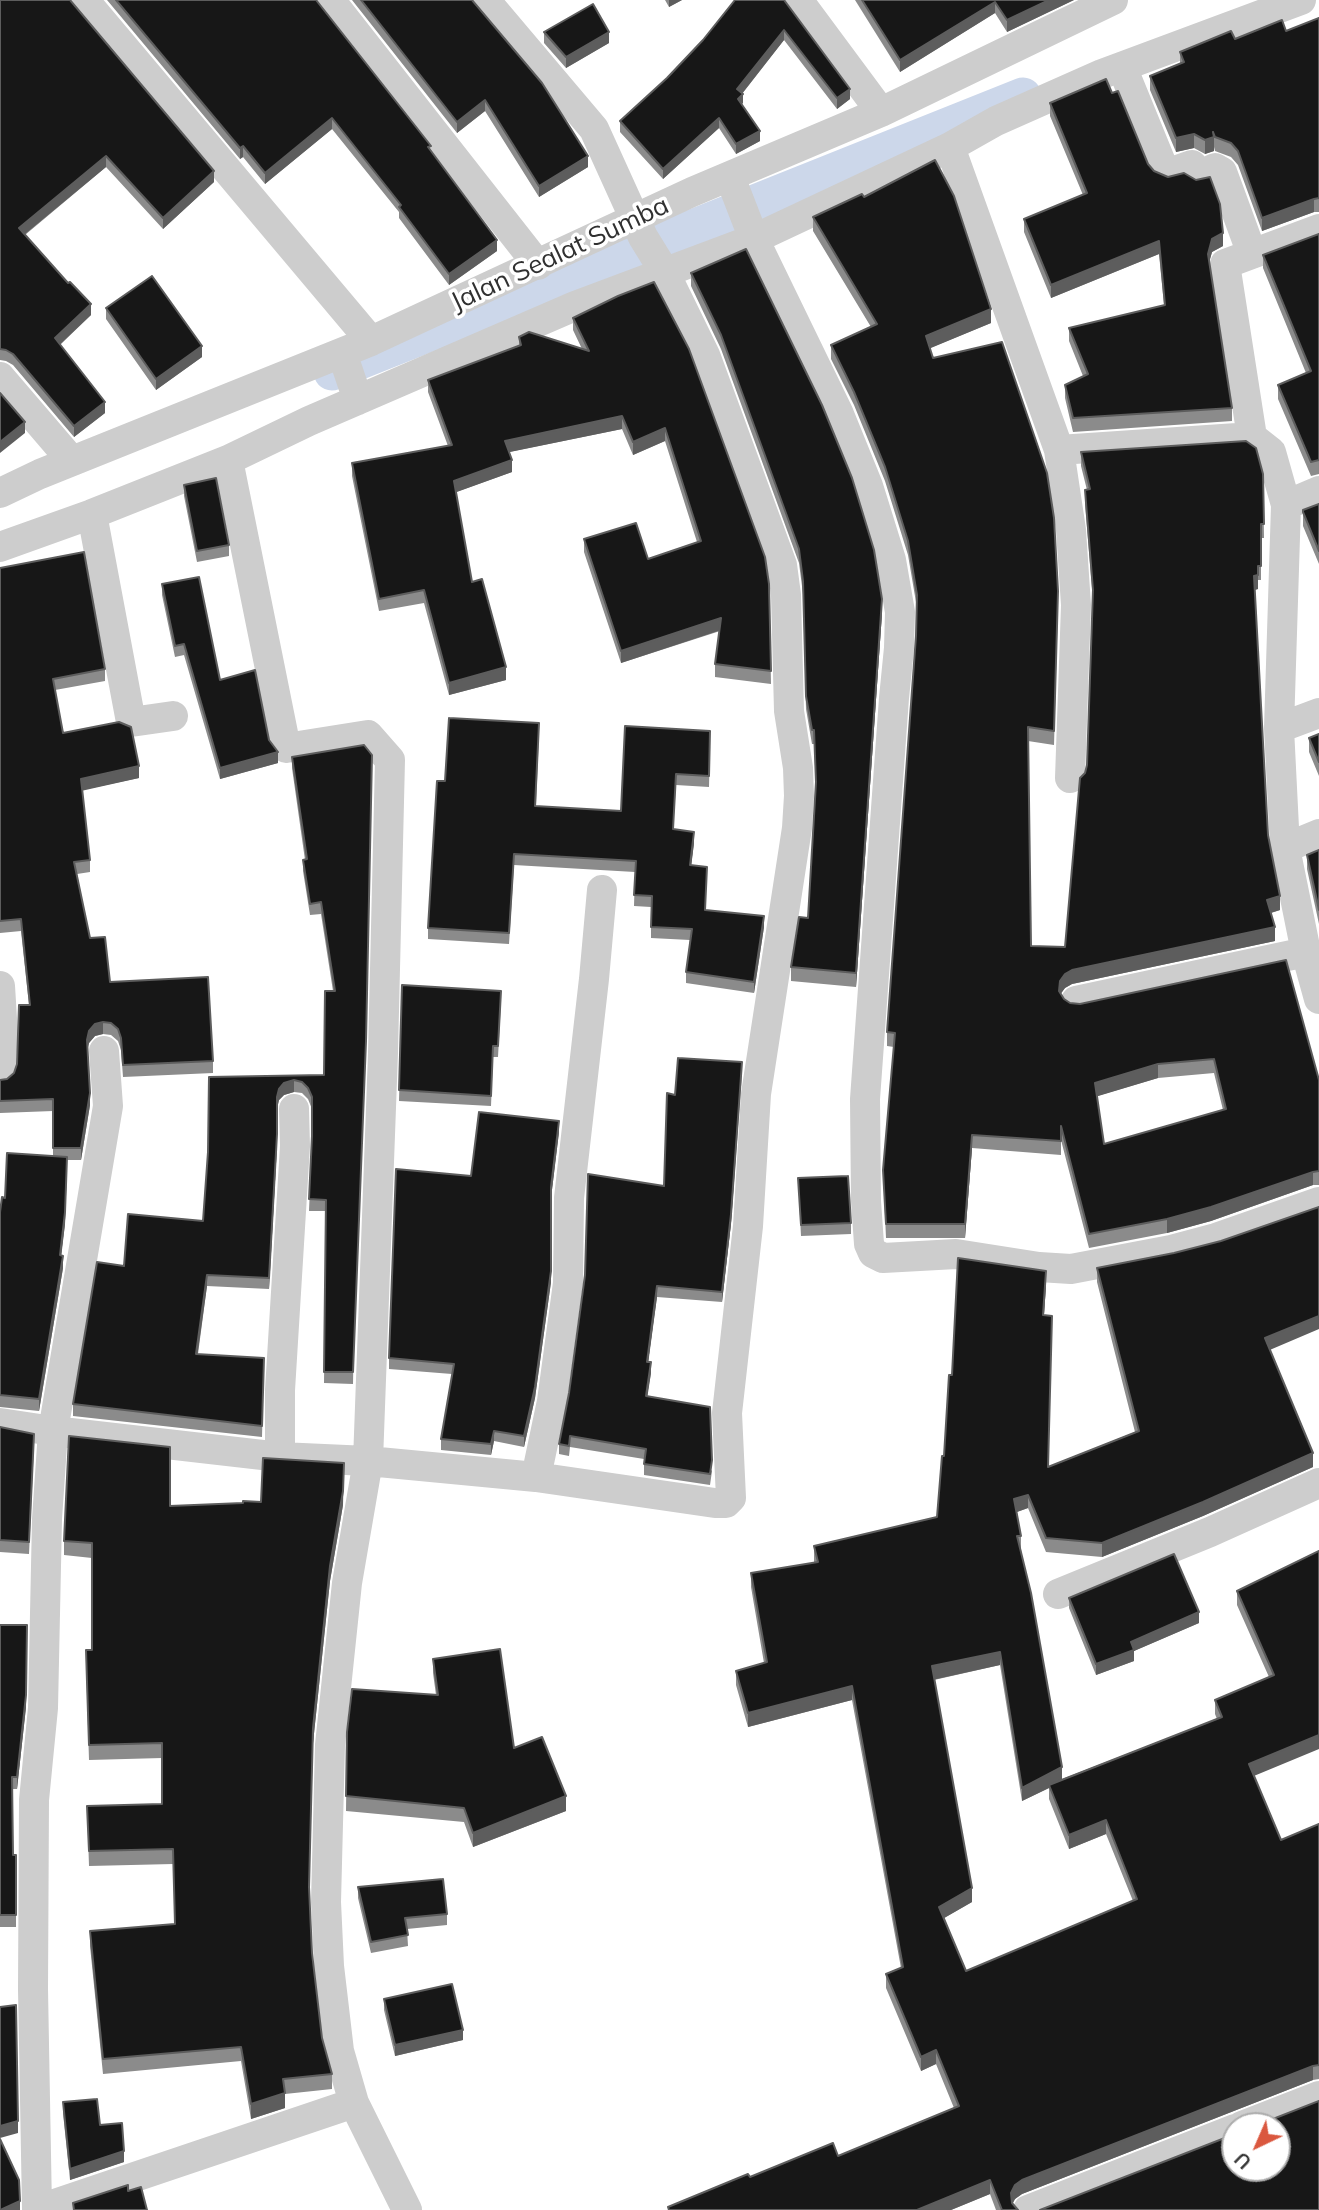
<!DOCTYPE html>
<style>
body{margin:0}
#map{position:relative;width:1319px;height:2210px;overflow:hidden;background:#fff;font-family:Mulish,sans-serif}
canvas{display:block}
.north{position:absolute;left:1221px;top:2112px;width:70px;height:70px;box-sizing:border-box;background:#fff;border:2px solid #acacac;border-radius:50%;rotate:224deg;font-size:19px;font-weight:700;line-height:28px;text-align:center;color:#303030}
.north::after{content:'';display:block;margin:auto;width:24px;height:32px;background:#da583f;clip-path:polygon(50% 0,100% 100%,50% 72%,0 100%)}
</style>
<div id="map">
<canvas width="1319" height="2210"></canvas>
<div class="north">U</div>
</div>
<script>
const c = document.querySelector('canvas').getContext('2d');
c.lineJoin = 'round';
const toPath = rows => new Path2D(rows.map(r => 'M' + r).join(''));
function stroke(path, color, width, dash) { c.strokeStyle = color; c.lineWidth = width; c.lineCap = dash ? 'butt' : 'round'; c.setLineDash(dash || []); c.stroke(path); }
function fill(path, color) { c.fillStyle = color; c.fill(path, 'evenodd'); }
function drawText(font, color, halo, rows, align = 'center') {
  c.font = font + ' Mulish,sans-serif'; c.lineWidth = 7; c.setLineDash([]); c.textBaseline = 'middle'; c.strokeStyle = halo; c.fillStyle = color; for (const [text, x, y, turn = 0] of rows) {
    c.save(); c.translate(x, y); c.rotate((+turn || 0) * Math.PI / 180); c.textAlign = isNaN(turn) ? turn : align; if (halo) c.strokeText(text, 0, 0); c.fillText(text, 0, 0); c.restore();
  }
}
stroke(toPath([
 [332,372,1023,96]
]), '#ccd7ea', 37);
stroke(toPath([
 [84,0,371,341],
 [330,0,538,265],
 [798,0,881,112],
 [1122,67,1164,170,1169,173,1192,165,1198,176,1215,168,1222,172,1252,254],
 [950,147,1059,450,1071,530,1076,605,1070,778],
 [730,177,754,239,838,412,868,486,891,560,900,612,899,648,894,698,865,1099,866,1201,869,1244,873,1253,883,1258,956,1254,1039,1267,1071,1269,1171,1250,1216,1238,1319,1202],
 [342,353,358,400],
 [0,377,72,461],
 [1252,437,1225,264,1319,229],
 [1059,450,1252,437,1271,452,1286,505],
 [1319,491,1286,505,1279,728,1285,848,1306,952,1319,999],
 [0,493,40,474,371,341,692,192,881,112,1113,0],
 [92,514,131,722,173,716],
 [0,547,92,514,228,460,309,421,575,306,754,239,950,147,996,121,1102,74,1301,0],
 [1279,728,1319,713],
 [1285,848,1319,834],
 [0,986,3,1035,0,1075],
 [1076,1001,1306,952],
 [0,1423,53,1431,280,1457,368,1461,536,1477,715,1503,726,1503,731,1498,727,1413,748,1226,756,1094,797,828,799,796,798,768,789,711,786,595,782,565,705,355,664,271,643,237,594,129,485,0],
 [280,1457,280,1390,295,1146,294,1109],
 [536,1477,552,1401,568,1283,569,1198,594,979,602,890],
 [1058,1594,1210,1532,1319,1483],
 [354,2103,407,2210],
 [1242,2126,1319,2096],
 [37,2209,33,1989,34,1800,43,1708,47,1519,53,1431,108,1106,104,1051],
 [37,2210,354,2103,339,2051,329,1966,326,1902,330,1745,347,1583,368,1461,383,1053,390,760,368,735,286,748,228,460],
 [1028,2210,1235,2129]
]), '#cdcdcd', 30);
fill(toPath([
 [0,0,214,182,163,229,106,167,25,235,91,315,60,345,105,413,74,437,13,365,6,361,0,360],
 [107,0,316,0,431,150,497,251,449,285,399,218,399,212,332,129,265,184,243,157,240,159],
 [352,0,472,0,588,167,539,197,485,111,457,133],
 [665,0,682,0,669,7],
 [784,0,850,99,837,109,784,40,742,94,742,105,760,141,736,154,719,128,663,179,620,132,620,121],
 [855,0,1074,0,1007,32,995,13,900,72],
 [1319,18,1319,212,1314,212,1262,231,1238,165,1231,157,1215,151,1214,147,1214,151,1205,154,1194,148,1176,152,1150,90,1150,76,1180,64,1180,52,1235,39,1286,31],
 [544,32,609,43,566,68,544,43],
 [1112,93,1148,164,1223,246,1212,252,1209,262,1232,408,1232,421,1073,432,1065,398,1065,385,1083,376,1069,341,1069,328,1164,305,1159,254,1051,298,1024,232,1024,219,1083,195,1050,116,1050,103],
 [864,197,991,323,930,348,933,358,1058,605,1054,745,1028,741,1031,946,1065,947,1085,773,1087,765,1093,600,1085,504,1085,490,1087,490,1081,466,1081,452,1263,474,1264,538,1261,538,1261,580,1258,580,1258,589,1255,590,1268,835,1280,910,1271,913,1275,941,1072,984,1065,988,1060,994,1064,999,1070,1003,1319,1080,1319,1185,1313,1185,1211,1221,1167,1233,1089,1248,1061,1140,1061,1155,972,1148,965,1238,886,1238,883,1170,894,1047,887,1046,887,1032,916,636,917,608,908,555,885,481,854,405,831,359,831,345,871,327,813,231,813,217],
 [1214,1073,1223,1110,1104,1144,1097,1096,1158,1078],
 [1319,234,1319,474,1311,476,1278,399,1278,385,1306,373,1263,268,1263,255],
 [691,273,882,613,856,987,791,981,791,967,808,918,816,788,814,744,812,744,806,709,803,594,799,563,721,349,691,286],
 [618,296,769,584,771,684,715,677,715,664,720,631,621,663,584,552,584,539,648,559,697,542,665,441,633,455,622,429,509,452,512,472,456,492,472,582,506,680,449,695,424,603,379,611,352,476,352,463,448,446,428,392,428,380,519,346,519,337,582,349,573,330,573,318],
 [106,308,202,357,156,390,106,319],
 [184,485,229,545,229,556,197,562,184,496],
 [1319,504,1319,564,1303,526,1303,510],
 [0,568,105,669,105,681,55,690,63,733,139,778,82,790,90,860,90,872,77,874,90,938,110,982,213,1061,213,1073,123,1077,121,1050,118,1041,111,1035,103,1034,95,1036,89,1043,87,1049,90,1105,81,1160,67,1160,65,1224,61,1255,63,1268,39,1411,0,1407,0,1212,5,1198,53,1156,53,1111,0,1113,0,1080,7,1079,14,1073,17,1064,29,1005,21,931,0,933],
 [162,584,220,680,269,740,278,763,220,779,184,655,175,657,162,595],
 [539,734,536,806,621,811,710,742,709,787,676,785,673,830,694,843,691,866,706,910,764,927,754,993,686,983,686,972,690,940,651,938,651,907,634,906,635,872,514,865,509,944,428,939,428,928,445,781],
 [1319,734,1319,776,1309,752,1309,738],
 [364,745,353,1384,324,1383,326,1211,309,1211,312,1139,312,1109,308,1099,302,1093,294,1092,284,1095,279,1100,277,1108,277,1146,269,1289,207,1286,198,1354,264,1358,262,1437,73,1416,73,1404,124,1266,203,1221,208,1152,209,1077,324,1075,333,991,321,914,310,915,303,871,303,860,305,860,292,768,292,757],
 [1319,850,1319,924,1307,869,1307,855],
 [402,985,501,1002,498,1057,493,1057,491,1106,399,1101],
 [742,1073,731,1224,722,1302,657,1297,648,1362,651,1373,647,1396,712,1471,710,1485,644,1475,644,1459,570,1447,569,1456,559,1454,559,1444,569,1393,585,1275,664,1186,675,1095],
 [559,1132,551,1198,551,1282,535,1398,524,1447,494,1441,491,1455,441,1450,441,1439,452,1374,389,1369,389,1358,471,1176],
 [798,1178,851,1223,851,1234,801,1236],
 [1097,1268,1270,1349,1313,1467,1203,1516,1102,1557,1046,1552,1028,1508,1017,1512,1021,1536,1021,1550,1062,1779,1217,1719,1215,1714,1215,1700,1269,1677,1237,1605,1237,1591,1318,1552,1254,1776,1281,1840,1319,1824,1319,2079,1313,2080,1022,2194,1015,2199,1012,2204,1018,2210,996,2210,990,2194,951,2210,668,2210,668,2207,750,2177,838,2156,954,2108,936,2064,921,2071,886,1988,886,1974,901,1968,852,1700,748,1727,736,1685,736,1671,764,1663,751,1587,751,1573,814,1563,814,1546,937,1517,944,1456,952,1375,1046,1285,1044,1315,1048,1467,1135,1432,1097,1282],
 [1000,1665,1022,1801,1049,1788,1049,1799,1069,1849,1106,1834,1133,1901,966,1971,944,1918,972,1902,934,1680],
 [0,1427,34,1446,29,1554,0,1552],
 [343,1505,330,1581,313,1743,309,1892,312,1953,322,2038,332,2074,332,2089,285,2094,285,2108,251,2119,241,2061,103,2074,90,1946,90,1931,175,1924,173,1864,89,1866,87,1806,162,1804,162,1758,89,1760,86,1665,92,1650,92,1558,64,1555,64,1541,170,1506],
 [1069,1598,1199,1623,1134,1651,1134,1661,1096,1675,1069,1608],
 [0,1625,26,1707,17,1789,12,1789,13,1855,16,1855,16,1927,0,1927],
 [433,1659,514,1748,566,1811,473,1847,464,1822,346,1811,347,1732,436,1695,433,1673],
 [358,1887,447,1914,447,1925,407,1929,408,1946,371,1953,358,1898],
 [384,1999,463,2040,395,2056,384,2010],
 [63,2102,124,2162,70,2180,63,2113]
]), '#8b8b8b');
fill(toPath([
 [669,0,682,0,669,7],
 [1049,0,1074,0,1007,32,1007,20],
 [995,2,995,13,900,72,900,60],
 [784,30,784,40,737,100,737,89],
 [609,32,609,43,566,68,566,57],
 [850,89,850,99,837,109,837,98],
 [743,94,743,104,738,99],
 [485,100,485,111,457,133,457,122],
 [332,118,332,129,265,184,265,173],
 [719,118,719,128,663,179,663,169],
 [760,131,760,141,736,154,736,144],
 [1194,134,1194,148,1176,152,1176,138],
 [1214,137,1214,151,1205,154,1205,140],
 [243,146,243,157,240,159,240,148],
 [106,156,106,167,19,239,19,228],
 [588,156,588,167,539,197,539,186],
 [214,171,214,182,163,229,163,218],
 [1314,199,1314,212,1262,231,1262,218],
 [1223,233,1223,246,1212,252,1208,267,1208,254,1212,239],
 [497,240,497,251,449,285,449,274],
 [1159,241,1159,254,1051,298,1051,285],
 [91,304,91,315,55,349,55,338],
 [991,309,991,323,926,350,926,336],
 [202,346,202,357,156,390,156,379],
 [105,402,105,413,74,437,74,426],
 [622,416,622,429,505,453,505,441],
 [25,422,25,433,0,453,0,442],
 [665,428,665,441,633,455,633,442],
 [512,460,512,472,454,493,454,481],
 [1258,575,1258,589,1254,590,1254,576],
 [882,599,882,613,856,987,856,973],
 [721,618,721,630,621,663,621,651],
 [506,667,506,680,449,695,449,683],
 [278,752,278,763,220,779,220,768],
 [139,766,139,778,81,791,81,779],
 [694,832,694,843,690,876,690,865],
 [1280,896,1280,910,1267,914,1267,900],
 [764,916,764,927,754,993,754,982],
 [1275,927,1275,941,1072,984,1065,988,1060,995,1060,981,1065,974,1072,970],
 [103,1022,103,1034,95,1036,89,1043,87,1052,87,1040,89,1031,95,1024],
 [742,1062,731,1224,722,1302,722,1292],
 [1158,1064,1158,1078,1095,1097,1095,1083],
 [294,1080,294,1092,284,1095,279,1100,277,1109,277,1097,279,1089,284,1083],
 [90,1093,90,1105,81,1160,81,1148],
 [559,1121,559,1132,551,1198,551,1282,535,1398,524,1447,524,1436],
 [277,1134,277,1146,269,1289,269,1278],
 [972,1135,972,1148,965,1238,965,1224],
 [67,1169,65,1224,60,1267,60,1255],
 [1313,1172,1313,1185,1211,1221,1167,1233,1167,1219],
 [63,1256,63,1268,39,1411,39,1399],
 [1046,1271,1046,1285,1043,1329,1043,1315],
 [207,1275,207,1286,196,1365,196,1354],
 [657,1286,657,1297,647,1372,647,1362],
 [1319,1316,1319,1329,1265,1352,1265,1338],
 [651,1362,651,1373,646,1406,646,1396],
 [494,1431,494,1441,491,1455,491,1444],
 [1313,1453,1313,1467,1203,1516,1102,1557,1102,1543],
 [344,1463,343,1505,330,1581,313,1743,313,1728,330,1566],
 [1028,1495,1028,1508,1014,1513,1014,1499],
 [1199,1612,1199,1623,1134,1651,1134,1661,1096,1675,1096,1664,1131,1642],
 [27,1625,26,1707,17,1789,17,1777],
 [1000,1652,1000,1665,932,1680,932,1666],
 [852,1686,852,1700,748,1727,748,1713],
 [1319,1735,1319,1749,1249,1778,1249,1764],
 [1062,1767,1062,1781,1049,1785,1049,1788,1022,1801,1022,1788],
 [566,1796,566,1811,473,1847,473,1833],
 [1106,1820,1106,1834,1069,1849,1069,1835],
 [972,1888,972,1902,939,1921,939,1907],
 [463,2030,463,2040,395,2056,395,2045],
 [936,2050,936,2064,921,2071,921,2057],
 [1313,2066,1313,2080,1022,2194,1015,2199,1011,2207,1011,2193,1015,2185,1022,2180],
 [285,2093,285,2108,251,2119,251,2104],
 [18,2121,18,2133,0,2138,0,2126],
 [124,2151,124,2162,70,2180,70,2169],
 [990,2180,990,2194,951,2210,917,2210],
 [20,2201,20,2210,0,2210]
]), '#5d5d5d');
const building = toPath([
 [0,0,70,0,214,171,163,218,106,156,19,228,68,283,70,282,91,304,55,338,105,402,74,426,13,354,6,350,0,349,0,0],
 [116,0,316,0,431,146,428,147,497,240,449,274,399,207,401,205,332,118,265,173,243,146,240,148,116,0],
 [361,0,472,0,542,83,588,156,539,186,485,100,457,122,361,0],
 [735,0,784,0,850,89,837,98,784,30,737,89,743,94,738,99,760,131,736,144,719,118,663,169,620,121,667,78,703,40,735,0],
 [862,0,1049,0,1007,20,995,2,900,60,862,0],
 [593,4,609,32,566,57,544,32,593,4],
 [1319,18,1319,198,1314,199,1262,218,1238,151,1231,143,1215,137,1213,132,1214,137,1205,140,1194,134,1176,138,1150,76,1184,62,1180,52,1231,31,1235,39,1282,20,1286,31,1319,18],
 [1106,79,1112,93,1118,91,1148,164,1154,171,1168,177,1184,173,1196,180,1210,177,1220,204,1223,233,1212,239,1208,254,1232,408,1073,418,1065,385,1088,374,1069,328,1165,305,1159,241,1051,285,1024,219,1087,193,1050,103,1106,79],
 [935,160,954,196,991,309,926,336,933,358,1002,342,1047,473,1054,518,1058,591,1054,731,1028,727,1031,946,1065,947,1080,778,1085,773,1087,765,1093,590,1085,490,1090,489,1081,452,1246,441,1256,448,1263,474,1264,524,1261,524,1261,566,1258,566,1258,575,1254,576,1268,835,1280,896,1267,900,1275,927,1072,970,1065,974,1060,981,1059,991,1064,999,1070,1003,1080,1004,1286,960,1319,1080,1319,1171,1313,1172,1211,1207,1167,1219,1089,1234,1061,1126,1061,1141,972,1135,965,1224,886,1224,883,1170,895,1033,887,1032,916,636,917,595,908,541,885,467,854,392,831,345,877,324,813,217,862,194,864,197,935,160],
 [1214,1059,1226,1109,1104,1144,1095,1083,1158,1064,1214,1059],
 [1319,234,1319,460,1311,462,1278,385,1311,371,1263,255,1319,234],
 [746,249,822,405,852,478,874,550,882,599,856,973,791,967,799,917,808,918,816,782,814,730,812,730,806,696,803,581,799,549,721,335,691,273,746,249],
 [152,276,202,346,156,379,106,308,152,276],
 [654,282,689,349,765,557,769,584,771,671,715,664,721,618,621,651,584,539,636,523,648,559,701,541,665,428,633,442,622,416,505,441,512,460,454,481,472,582,482,579,506,667,449,683,424,590,379,599,352,463,452,445,428,380,521,345,519,337,529,332,589,351,573,318,618,296,654,282],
 [0,393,25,422,0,442,0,393],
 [216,478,229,545,197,551,184,485,216,478],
 [1319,504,1319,551,1303,512,1303,510,1319,504],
 [84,552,105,669,53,679,63,733,119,722,131,727,139,766,81,779,90,860,74,862,90,938,105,937,110,982,208,977,213,1061,123,1065,121,1038,118,1029,111,1023,103,1022,95,1024,89,1031,87,1040,90,1093,81,1148,53,1148,53,1099,0,1101,0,1080,7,1079,14,1073,17,1064,19,1005,30,1005,21,919,0,921,0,568,84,552],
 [199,577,220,680,255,670,269,740,278,752,220,768,184,644,175,646,162,584,199,577],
 [449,718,539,723,535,806,621,811,625,726,710,731,709,776,676,774,673,829,694,832,690,865,707,867,705,910,764,916,754,982,686,972,692,929,651,927,652,896,634,895,636,861,514,854,509,933,428,928,437,781,445,781,449,718],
 [1319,734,1319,762,1309,738,1319,734],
 [364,745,372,755,366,1041,353,1372,324,1372,326,1200,309,1199,312,1136,312,1097,308,1088,302,1082,294,1080,284,1083,279,1089,277,1097,277,1134,269,1278,207,1275,196,1354,264,1358,262,1426,73,1404,97,1262,124,1266,128,1214,203,1221,208,1152,209,1077,324,1075,325,991,335,991,321,902,310,904,303,860,307,859,292,757,364,745],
 [1319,850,1319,910,1307,855,1319,850],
 [402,985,501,991,498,1046,493,1046,491,1096,399,1090,402,985],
 [678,1058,742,1062,731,1214,722,1292,657,1286,647,1362,651,1362,646,1396,710,1407,712,1460,710,1474,644,1464,646,1449,570,1436,569,1446,559,1444,569,1393,585,1275,588,1174,664,1186,667,1093,675,1095,678,1058],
 [479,1112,559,1121,551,1187,551,1271,535,1387,524,1436,494,1431,491,1444,441,1439,454,1364,389,1358,396,1169,471,1176,479,1112],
 [7,1153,67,1157,65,1212,60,1255,63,1256,39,1399,0,1395,0,1212,2,1197,5,1198,7,1153],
 [848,1176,851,1223,801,1225,798,1178,848,1176],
 [1319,1207,1319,1316,1265,1338,1313,1453,1203,1502,1102,1543,1046,1538,1028,1495,1014,1499,1021,1536,1017,1536,1031,1593,1062,1767,1022,1788,1000,1652,932,1666,972,1888,939,1907,966,1971,1137,1899,1106,1820,1069,1835,1049,1785,1222,1717,1215,1700,1274,1675,1237,1591,1319,1551,1319,1735,1249,1764,1281,1840,1319,1824,1319,2065,1313,2066,1022,2180,1015,2185,1011,2193,1012,2203,1018,2210,1002,2210,990,2180,917,2210,669,2210,668,2207,748,2174,750,2177,833,2143,838,2156,959,2106,936,2050,921,2057,886,1974,903,1967,852,1686,748,1713,736,1671,767,1662,751,1573,818,1562,814,1546,937,1517,942,1456,944,1456,949,1375,952,1375,958,1258,1046,1271,1043,1315,1052,1316,1048,1467,1139,1431,1097,1268,1174,1253,1221,1241,1319,1207],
 [0,1427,34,1434,29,1542,0,1540,0,1427],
 [69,1436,170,1447,170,1506,243,1503,243,1501,261,1502,263,1458,344,1463,343,1491,330,1566,313,1728,309,1887,312,1953,322,2038,332,2074,283,2079,285,2093,251,2104,241,2047,103,2059,90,1931,175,1924,173,1849,89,1851,87,1806,162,1804,162,1743,89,1745,86,1650,92,1650,92,1543,64,1541,69,1436],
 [1174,1554,1199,1612,1131,1642,1134,1650,1096,1664,1069,1598,1174,1554],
 [0,1625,27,1625,26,1695,17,1777,12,1777,13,1855,16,1855,16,1915,0,1915,0,1625],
 [500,1649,514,1748,542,1737,566,1796,473,1833,464,1808,346,1796,347,1732,352,1689,438,1695,433,1659,500,1649],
 [443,1879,447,1914,405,1918,408,1935,371,1942,358,1887,443,1879],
 [452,1984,463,2030,395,2045,384,1999,452,1984],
 [16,2005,18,2121,0,2126,0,2007,16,2005],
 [97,2099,100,2125,122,2123,124,2151,70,2169,63,2102,97,2099],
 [1319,2101,1319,2210,1040,2210,1235,2134,1235,2168,1277,2168,1277,2126,1255,2126,1319,2101],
 [0,2139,19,2180,20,2201,0,2210,0,2139],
 [128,2185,128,2191,141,2187,147,2210,74,2210,73,2203,128,2185]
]);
fill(building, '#171717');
stroke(building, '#5d5d5d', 2);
drawText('26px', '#303030', '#fff', [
 ["Jalan Sealat Sumba",560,254,-25]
]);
</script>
